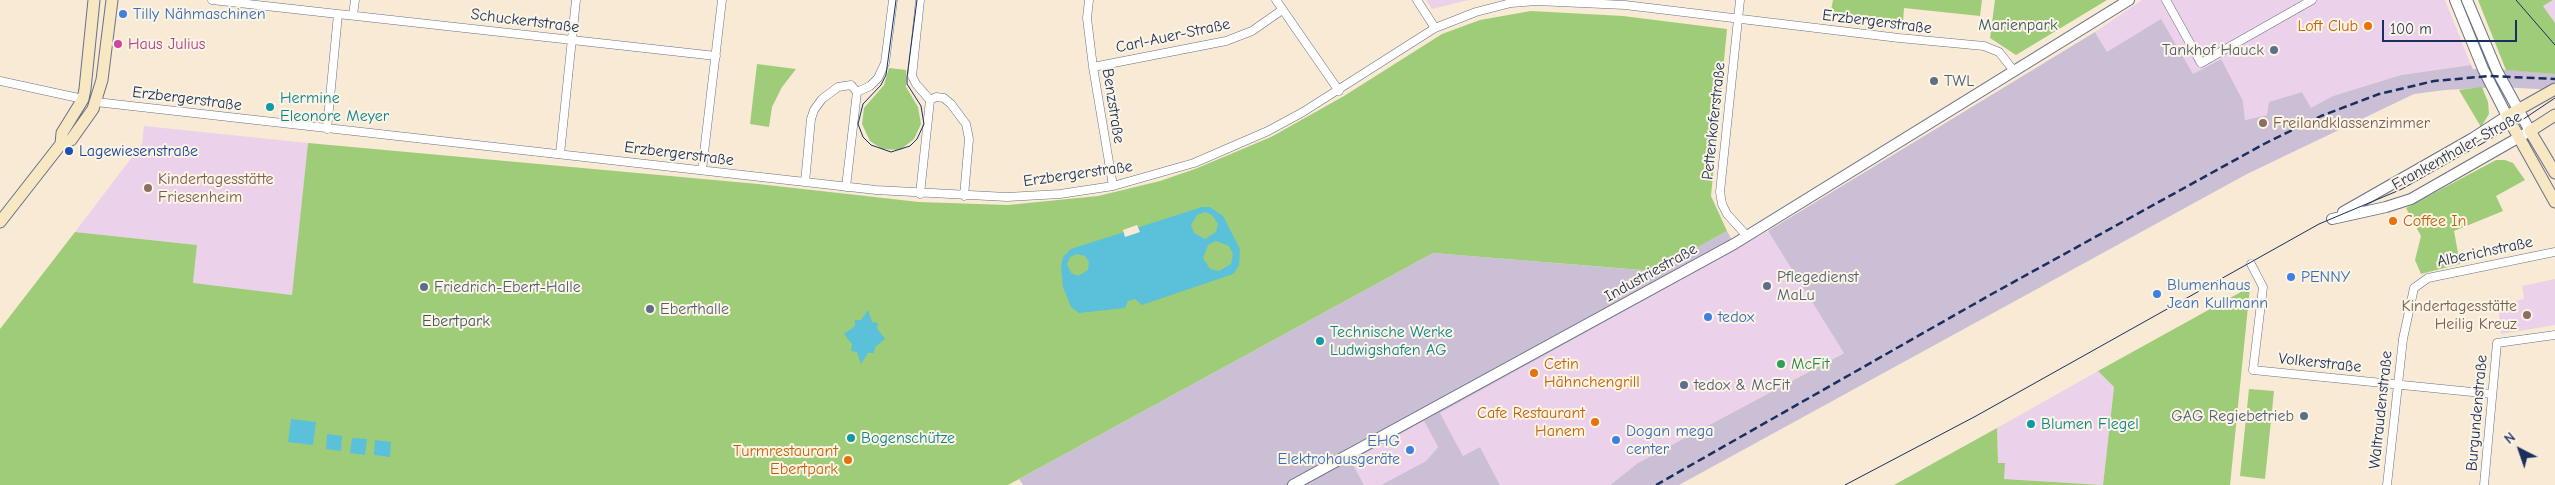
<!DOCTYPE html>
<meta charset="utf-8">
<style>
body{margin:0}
#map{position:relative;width:2555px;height:485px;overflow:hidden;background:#f8ead4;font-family:"Comic Neue",sans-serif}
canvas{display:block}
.north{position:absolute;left:2495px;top:425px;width:50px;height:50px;-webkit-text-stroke:4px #fcf5e5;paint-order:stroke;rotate:319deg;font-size:14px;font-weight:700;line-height:20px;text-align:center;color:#1b2f5e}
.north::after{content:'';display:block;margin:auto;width:18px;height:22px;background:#1b2f5e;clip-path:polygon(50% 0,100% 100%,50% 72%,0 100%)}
.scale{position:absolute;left:2382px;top:20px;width:135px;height:22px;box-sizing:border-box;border:2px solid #1b2f5e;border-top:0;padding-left:6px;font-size:15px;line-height:18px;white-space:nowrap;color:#1b2f5e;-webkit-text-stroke:4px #fcf5e5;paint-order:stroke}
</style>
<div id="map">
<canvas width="2555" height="485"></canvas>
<div class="north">N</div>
<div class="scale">100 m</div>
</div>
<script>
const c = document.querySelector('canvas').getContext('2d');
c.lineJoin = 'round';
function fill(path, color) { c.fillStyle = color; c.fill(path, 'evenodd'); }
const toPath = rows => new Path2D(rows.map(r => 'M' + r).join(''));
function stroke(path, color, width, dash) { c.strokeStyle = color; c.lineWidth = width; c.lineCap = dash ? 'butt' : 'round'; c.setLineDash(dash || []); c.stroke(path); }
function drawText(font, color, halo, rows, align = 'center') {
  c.font = font + ' "Comic Neue",sans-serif'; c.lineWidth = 4; c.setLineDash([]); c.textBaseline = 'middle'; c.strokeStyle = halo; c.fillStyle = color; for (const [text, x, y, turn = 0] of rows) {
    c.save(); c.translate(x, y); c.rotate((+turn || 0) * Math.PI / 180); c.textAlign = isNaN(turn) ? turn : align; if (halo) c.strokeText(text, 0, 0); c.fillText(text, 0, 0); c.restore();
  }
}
fill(toPath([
 [1426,0,1469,0,1432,9],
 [2142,0,2445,0,2471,65,2401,75,2333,96,2311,109,2302,92,2289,96,2267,115,2245,120,2243,101,2220,59,2193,75,2107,52,2095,32],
 [2553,0,2555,0,2555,23,2543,6],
 [144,126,308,143,293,295,193,284,197,245,75,232,142,144],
 [1768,231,1845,352,1638,463,1610,485,1500,485,1480,447,1463,456,1440,413],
 [2555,279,2555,325,2501,334,2498,305,2524,299,2522,286],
 [2098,371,2114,387,2103,485,2004,479,1998,464,1997,428],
 [1424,421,1438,447,1426,461,1381,485,1364,485,1351,461]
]), '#ecd1ea');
fill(toPath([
 [2161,19,2193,74,2221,59,2243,101,2245,120,2267,115,2269,102,2302,92,2311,108,2333,96,2401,75,2471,65,2473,69,2512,70,2555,74,2555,90,2500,87,2445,90,2414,94,2247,174,1679,485,1610,485,1638,463,1844,353,1768,231,2095,32,2107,52],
 [1727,231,1737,249,1440,413,1463,456,1480,447,1500,485,1381,485,1426,461,1438,447,1424,421,1351,461,1364,485,1023,485,1019,479,1433,253,1653,271]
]), '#cbbfd5');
fill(toPath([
 [1833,0,1982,0,1980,16,1904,8,1903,22,1830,16],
 [1995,0,2107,0,2016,55,1990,38],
 [2478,0,2553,0,2543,6,2555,23,2555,74,2506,70],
 [1531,11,1623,16,1727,29,1711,196,1727,231,1654,271,1433,253,1008,485,0,485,0,329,75,232,197,245,193,283,292,295,308,143,758,184,919,202,1008,205,1098,196,1160,181,1195,169,1271,137,1344,96,1442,34,1480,20],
 [757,64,796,69,782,87,772,107,769,127,750,124],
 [889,68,906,70,906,87,918,107,921,124,914,139,900,150,882,149,870,141,862,124,864,108,884,85],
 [2482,87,2488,102,2489,114,2481,127,2459,90],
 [2496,160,2505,160,2513,163,2525,180,2496,196,2503,211,2454,231,2460,264,2421,274,2415,260,2421,236,2406,208],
 [2250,287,2230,485,1894,485,1997,428,1998,463,2005,463,2004,479,2103,485,2114,387,2098,371],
 [2249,389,2274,391,2265,479,2240,476]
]), '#9fcc79');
fill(toPath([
 [1202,207,1210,207,1223,216,1240,249,1239,266,1233,274,1142,305,1135,299,1128,301,1125,308,1079,313,1071,307,1063,287,1061,266,1063,257,1071,249],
 [1205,212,1212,215,1218,224,1216,232,1205,239,1194,233,1191,225,1197,215],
 [1216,241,1229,246,1233,254,1231,264,1219,271,1210,269,1203,258,1208,245],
 [1077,254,1085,256,1089,262,1088,270,1078,276,1071,273,1067,264,1070,257],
 [868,310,872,322,878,323,877,328,885,339,875,347,874,353,868,353,861,364,857,352,851,351,852,344,844,334,855,326,855,320,861,320],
 [291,419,316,422,313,445,288,442],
 [327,434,342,436,341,451,326,449],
 [352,438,367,439,365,455,350,453],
 [375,440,391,442,390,457,374,455]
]), '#5bc0d9');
fill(toPath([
 [1137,225,1140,232,1125,237,1123,230]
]), '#f8ead4');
const minor = toPath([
 [212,0,716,56],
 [920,0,912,76,916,84,930,100,936,97,944,98,951,104,966,124,969,139,964,196],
 [1089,0,1087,18,1093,67,1113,186],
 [1276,0,1339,91],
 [1417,0,1435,28],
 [1740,0,1720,192,1722,204,1727,214,1747,236],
 [2166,0,2201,63,2312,0],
 [353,15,355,0],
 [1093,67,1226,41,1252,31,1282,10],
 [0,81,83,99],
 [96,102,876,190,1007,197,1060,194,1113,186,1194,163,1268,131,1303,112,1435,28,1476,12,1511,3,1536,1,1625,5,1899,38,1984,46,1999,52,2014,71],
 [327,129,338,14],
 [560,154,576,0],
 [702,170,722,0],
 [805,182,811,119,814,110,822,99,838,87,851,85,857,92,870,86,878,78,885,63,893,0],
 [846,187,857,92],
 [920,194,930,100],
 [2251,264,2263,287,2253,370,2492,394],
 [2387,485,2403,339,2414,288,2428,278,2555,252],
 [2484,485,2497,343,2555,335]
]);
const tertiary = toPath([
 [2343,212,2473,138,2507,116,2483,69,2455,0],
 [2332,219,2386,207,2411,199,2530,131,2497,71,2467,0],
 [1293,485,1734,244,2129,0]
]);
const secondary = toPath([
 [2555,89,2507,116,2555,202],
 [2555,115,2530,131,2555,173],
 [61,144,62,133,83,99,85,89,94,0],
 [0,222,61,144,71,140,93,109,102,80,112,0]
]);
stroke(minor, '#687087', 9);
stroke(tertiary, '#687087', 12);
stroke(secondary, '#687087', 13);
stroke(minor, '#fff', 8);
stroke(tertiary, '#fff', 10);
stroke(secondary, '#f7e8c3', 11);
stroke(toPath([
 [896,0,886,75,881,85,863,104,858,124,863,137,871,145,891,152,910,146,917,139,924,124,921,106,907,84,907,77,917,0],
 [2516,0,2555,45],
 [1845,485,1976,416,2319,224,2402,189,2513,126,2555,98]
]), '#1b2f5e', 1);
stroke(toPath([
 [1656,485,1990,295,2264,144,2321,116,2379,94,2434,81,2490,76,2555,79]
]), '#1b2f5e', 2.5, [8, 4]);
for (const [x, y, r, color] of [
 [123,14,5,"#3f7fe0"],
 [2368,26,5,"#e8710a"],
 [118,44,5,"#d1479c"],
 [2274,50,5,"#5c6f8a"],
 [1934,81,5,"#5c6f8a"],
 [270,107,5,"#0f9aa8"],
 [2263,123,5,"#8d6e63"],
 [69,151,5,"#1a4fb4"],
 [148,188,5,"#8d6e63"],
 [2393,221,5,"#e8710a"],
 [2291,277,5,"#3f7fe0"],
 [1767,286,5,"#5c6f8a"],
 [424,287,5,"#5c6f8a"],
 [2157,294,5,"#3f7fe0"],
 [650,309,5,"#5c6f8a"],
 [2527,315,5,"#8d6e63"],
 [1708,317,5,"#3f7fe0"],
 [1320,341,5,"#0f9aa8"],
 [1781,364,5,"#2e9e5b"],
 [1534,373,5,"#e8710a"],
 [1684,385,5,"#5c6f8a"],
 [2304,416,5,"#5c6f8a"],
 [1595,422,5,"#e8710a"],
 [2031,424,5,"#0f9aa8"],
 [851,438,5,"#0f9aa8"],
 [1616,440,5,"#3f7fe0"],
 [1410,450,5,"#3f7fe0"],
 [848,460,5,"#e8710a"]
]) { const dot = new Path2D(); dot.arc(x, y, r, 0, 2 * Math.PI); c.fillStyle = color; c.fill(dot); stroke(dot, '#fcf5e5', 2); }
drawText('16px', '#366cbe', '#fcf5e5', [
 ["Tilly Nähmaschinen",133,14],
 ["PENNY",2301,277],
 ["Blumenhaus",2167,285],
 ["Jean Kullmann",2167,303],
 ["tedox",1718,317],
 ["Dogan mega",1626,431],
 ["center",1626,449],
 ["EHG",1400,441,"right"],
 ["Elektrohausgeräte",1400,459,"right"]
], 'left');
drawText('16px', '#1b2f5e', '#fcf5e5', [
 ["Schuckertstraße",525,21,7],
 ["Erzbergerstraße",1877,22,7],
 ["Carl-Auer-Straße",1173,36,-12],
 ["Erzbergerstraße",187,99,7],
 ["Benzstraße",1113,106,81],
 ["Pettenkoferstraße",1714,121,-84],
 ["Frankenthaler Straße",2457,151,-29],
 ["Erzbergerstraße",679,154,7],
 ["Erzbergerstraße",1078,174,-8],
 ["Alberichstraße",2485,252,-12],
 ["Industriestraße",1651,273,-29],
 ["Volkerstraße",2320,363,6],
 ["Waltraudenstraße",2381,410,-84],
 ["Burgundenstraße",2477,413,-85]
]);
drawText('16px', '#3c5665', '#fcf5e5', [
 ["Marienpark",2018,25],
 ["Ebertpark",456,321]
]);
drawText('16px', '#c56008', '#fcf5e5', [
 ["Loft Club",2358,26],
 ["Coffee In",2403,221,"left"],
 ["Cetin",1544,364,"left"],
 ["Hähnchengrill",1544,382,"left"],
 ["Cafe Restaurant",1585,413],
 ["Hanem",1585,431],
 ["Turmrestaurant",838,451],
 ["Ebertpark",838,469]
], 'right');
drawText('16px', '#b23c85', '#fcf5e5', [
 ["Haus Julius",128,44]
], 'left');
drawText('16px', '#4e5e75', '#fcf5e5', [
 ["Tankhof Hauck",2264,50,"right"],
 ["TWL",1944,81],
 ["Pflegedienst",1777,277],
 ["MaLu",1777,295],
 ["Friedrich-Ebert-Halle",434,287],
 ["Eberthalle",660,309],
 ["tedox & McFit",1694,385],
 ["GAG Regiebetrieb",2294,416,"right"]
], 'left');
drawText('16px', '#0d838f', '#fcf5e5', [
 ["Hermine",280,98],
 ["Eleonore Meyer",280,116],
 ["Technische Werke",1330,332],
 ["Ludwigshafen AG",1330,350],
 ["Blumen Flegel",2041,424],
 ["Bogenschütze",861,438]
], 'left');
drawText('16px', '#785e54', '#fcf5e5', [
 ["Freilandklassenzimmer",2273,123],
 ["Kindertagesstätte",158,179],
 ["Friesenheim",158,197],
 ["Kindertagesstätte",2517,306,"right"],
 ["Heilig Kreuz",2517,324,"right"]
], 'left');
drawText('16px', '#164399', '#fcf5e5', [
 ["Lagewiesenstraße",79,151]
], 'left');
drawText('16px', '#27864d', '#fcf5e5', [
 ["McFit",1791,364]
], 'left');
</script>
